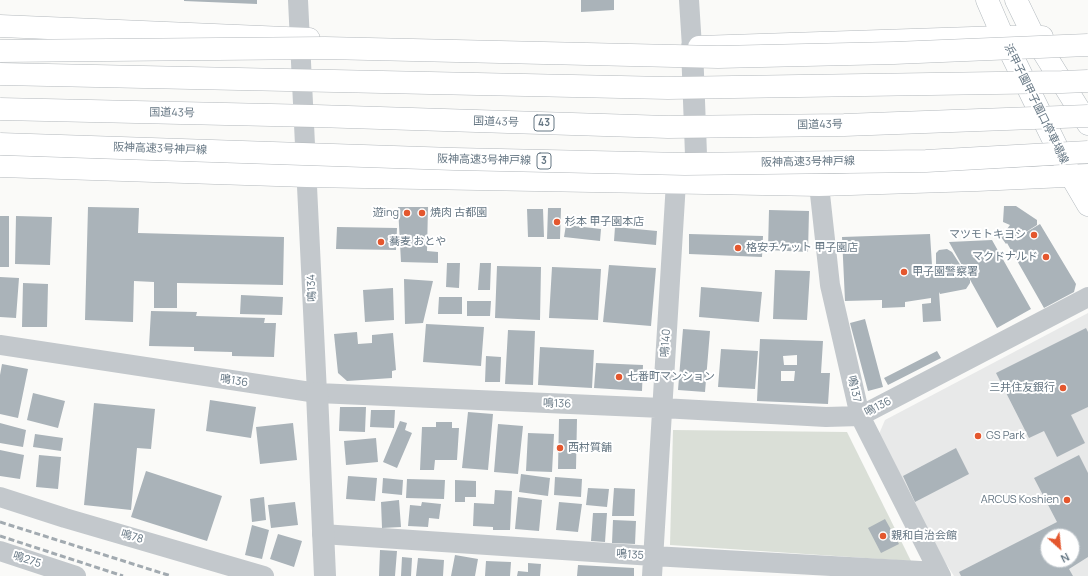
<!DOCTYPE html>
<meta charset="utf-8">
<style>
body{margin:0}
#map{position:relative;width:1088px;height:576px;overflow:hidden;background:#fafaf8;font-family:Manrope,sans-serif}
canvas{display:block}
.north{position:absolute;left:1040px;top:528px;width:40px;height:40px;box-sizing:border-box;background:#fff;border:1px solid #c1c8cd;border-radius:50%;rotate:153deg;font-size:11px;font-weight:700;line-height:16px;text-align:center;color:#657683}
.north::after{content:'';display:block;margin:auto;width:14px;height:18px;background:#e4572e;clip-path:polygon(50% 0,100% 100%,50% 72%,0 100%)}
</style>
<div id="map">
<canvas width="1088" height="576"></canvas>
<div class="north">N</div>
</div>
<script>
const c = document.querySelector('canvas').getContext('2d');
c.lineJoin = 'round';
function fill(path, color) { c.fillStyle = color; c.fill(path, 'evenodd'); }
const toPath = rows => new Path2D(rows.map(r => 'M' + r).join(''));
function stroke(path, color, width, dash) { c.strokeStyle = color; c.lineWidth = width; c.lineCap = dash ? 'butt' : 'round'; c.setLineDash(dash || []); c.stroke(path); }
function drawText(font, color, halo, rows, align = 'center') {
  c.font = font + ' Manrope,"Noto Sans JP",sans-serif'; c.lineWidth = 4; c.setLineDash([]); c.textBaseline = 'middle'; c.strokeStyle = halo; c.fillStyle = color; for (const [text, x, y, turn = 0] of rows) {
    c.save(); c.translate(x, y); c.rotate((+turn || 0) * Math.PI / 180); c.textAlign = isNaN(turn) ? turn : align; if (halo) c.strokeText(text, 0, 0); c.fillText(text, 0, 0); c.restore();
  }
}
fill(toPath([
 [1088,313,1088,576,954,576,935,547,879,434,885,420],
 [1048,536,1072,536,1072,560,1048,560]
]), '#e8e9e9');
fill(toPath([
 [673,430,847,432,911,561,670,545]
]), '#dadfd7');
fill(toPath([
 [184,0,257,0,257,4,184,1],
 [581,0,614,0,614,10,581,12],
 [1004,206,1016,206,1037,220,1037,225,1010,242,1040,224,1076,284,1074,292,1044,308,1007,243,1006,244,1001,237,1010,225,1003,222],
 [88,207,139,208,138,233,284,237,283,285,177,283,177,308,154,308,154,282,134,281,133,322,85,320],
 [398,207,428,207,427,251,438,252,438,263,401,262],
 [548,208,561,208,560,239,547,239],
 [527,209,543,209,544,237,528,237],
 [769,210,809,211,808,252,768,250],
 [0,216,9,216,9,267,0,267],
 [16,216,52,217,50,265,15,264],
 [566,225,601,229,600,241,564,237],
 [337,227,397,228,396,250,336,249],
 [615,227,657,231,656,245,614,241],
 [689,234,763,236,762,257,689,254],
 [930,234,932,265,936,265,936,253,939,250,947,249,952,252,970,280,970,283,966,289,940,294,939,292,941,321,923,322,922,304,931,303,931,298,905,302,905,307,882,308,882,300,845,301,842,237],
 [992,240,1031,309,997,328,949,242],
 [447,263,460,263,459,288,446,287],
 [480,263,491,263,490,290,478,290],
 [609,265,656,268,651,326,603,322],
 [497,266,541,267,540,320,495,318],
 [552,267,601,269,598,320,549,318],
 [775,270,810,271,807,320,773,319],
 [0,277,19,278,16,318,0,317],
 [404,279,433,281,423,323,405,324],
 [23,283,48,284,47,327,22,327],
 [701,287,762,292,759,322,699,317],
 [393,288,394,320,365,322,363,290],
 [241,295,283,297,282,315,240,314],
 [439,297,462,297,462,314,438,314],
 [467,301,491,301,490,316,467,316],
 [151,311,197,312,196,316,265,318,264,323,276,323,274,357,232,356,232,352,194,351,194,347,149,346],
 [865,319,883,387,868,391,850,323],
 [426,324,484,327,481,366,423,362],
 [1086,328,1088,332,1088,407,1071,415,1085,443,1057,457,1044,431,1029,438,996,373],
 [683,329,710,331,705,392,678,390],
 [508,330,535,331,533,385,505,384],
 [357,332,358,344,372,343,372,335,393,333,396,370,392,371,392,378,347,381,338,373,334,334],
 [760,339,823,341,821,373,830,373,828,404,757,401],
 [797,355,797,365,784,365,783,356],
 [781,371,795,371,794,381,781,381],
 [540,347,594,350,592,388,538,385],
 [721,349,758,351,755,389,718,387],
 [937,351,941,358,888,385,884,378],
 [486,356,501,357,500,382,485,382],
 [596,363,643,365,642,391,594,388],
 [2,364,28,369,18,418,0,414,0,375],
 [33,393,65,401,58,428,27,420],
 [210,400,256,407,251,438,206,431],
 [94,403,155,409,151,449,137,448,131,510,84,505],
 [340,407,366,407,365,432,339,431],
 [371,410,395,410,394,428,370,427],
 [468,412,493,414,488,470,462,468],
 [559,419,577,419,576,469,558,469],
 [400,421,407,423,405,430,412,433,397,468,383,462],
 [436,422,452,422,452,428,459,428,457,460,435,460,434,470,420,470,422,427,436,427],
 [0,423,26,430,23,447,0,443],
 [293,423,297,460,260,464,256,427],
 [498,424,523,426,518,474,494,472],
 [528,433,554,434,552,472,526,471],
 [35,434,63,438,61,451,33,447],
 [376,438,378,462,346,465,344,441],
 [956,448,969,474,915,502,903,476],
 [0,450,24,455,20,479,0,476],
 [39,455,61,457,58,489,36,487],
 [1079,455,1088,473,1088,557,1069,569,1073,576,961,576,959,572,1057,522,1034,478],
 [1048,536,1072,536,1072,560,1048,560],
 [146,471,222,496,207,541,131,517],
 [521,474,550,478,548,496,519,492],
 [348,476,377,478,375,501,346,499],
 [555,477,582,479,581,497,554,495],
 [383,478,403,480,402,495,382,493],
 [407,479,445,480,444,499,406,498],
 [455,480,476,481,476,497,465,497,465,502,455,502],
 [588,488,609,489,607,507,586,505],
 [614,488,635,489,634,516,612,516],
 [495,490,512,491,510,530,493,530,493,527,473,526,474,503,494,504],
 [264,497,266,520,252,522,250,499],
 [518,497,542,500,539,531,515,529],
 [399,500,401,527,382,528,381,502],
 [295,502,298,525,271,528,268,505],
 [422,502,441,504,439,519,429,518,428,527,408,526,410,505,421,506],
 [559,502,582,504,578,532,556,530],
 [593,513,607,513,605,542,591,541],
 [885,519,899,544,881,553,868,528],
 [613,520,636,521,635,544,612,543],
 [252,525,269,530,262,559,245,555],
 [278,534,302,541,294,567,270,559],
 [380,550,397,551,395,576,379,576],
 [455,555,478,559,475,576,451,576],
 [402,557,412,558,411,576,401,576],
 [418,558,444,560,443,576,416,576],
 [486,561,511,562,510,576,485,576],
 [528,563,541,564,540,576,517,576,518,571,528,572],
 [578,565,634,568,634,576,577,576]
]), '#aab3b9');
const secondary = toPath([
 [987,0,1003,37,1071,176,1088,205],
 [1016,0,1034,37,1088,124]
]);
const trunk = toPath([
 [0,26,309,39],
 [699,47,1003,37,1042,37],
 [0,166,307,176,819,185,977,180,1088,175]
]);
stroke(secondary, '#b3babf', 23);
stroke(trunk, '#b4b9bd', 23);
stroke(toPath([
 [298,0,317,393],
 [689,0,692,47],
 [819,185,830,285,860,416,941,576],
 [0,345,317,393,662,408,826,417,860,416,1088,297],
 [0,497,65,518,264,576],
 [322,534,653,556,938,572],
 [0,551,76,576],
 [652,576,676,182]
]), '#c3c8cc', 20);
stroke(toPath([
 [692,47,697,182],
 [317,393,325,576]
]), '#c3c8cc', 22);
stroke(secondary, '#fff', 22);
stroke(trunk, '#fff', 22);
stroke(toPath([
 [0,522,171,576],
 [0,536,123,576]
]), '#a2aab0', 3, [6, 3]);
const trunkBridge = toPath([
 [0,74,668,88,1062,82,1088,81],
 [0,109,316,116,668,127,844,125,1088,116]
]);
const motorwayBridge = toPath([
 [0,51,325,48,718,57,894,53,1088,45],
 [0,144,454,159,685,164,926,161,1088,152]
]);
stroke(trunkBridge, '#b4b9bd', 23, []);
stroke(motorwayBridge, '#b4b9bd', 23, []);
stroke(trunkBridge, '#fff', 22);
stroke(motorwayBridge, '#fff', 22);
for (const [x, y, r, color] of [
 [407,213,4,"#e4572e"],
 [422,213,4,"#e4572e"],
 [557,222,4,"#e4572e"],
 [1034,235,4,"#e4572e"],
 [381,242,4,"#e4572e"],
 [738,248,4,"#e4572e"],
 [1046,257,4,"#e4572e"],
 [904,272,4,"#e4572e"],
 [619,377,4,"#e4572e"],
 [1063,388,4,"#e4572e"],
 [978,436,4,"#e4572e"],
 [560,448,4,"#e4572e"],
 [1067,500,4,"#e4572e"],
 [883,536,4,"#e4572e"]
]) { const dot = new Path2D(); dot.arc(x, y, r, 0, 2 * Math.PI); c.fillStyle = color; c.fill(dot); stroke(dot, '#fff', 1.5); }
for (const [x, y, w] of [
 [544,123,20],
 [544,161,14]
]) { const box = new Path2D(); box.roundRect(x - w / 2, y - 8, w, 16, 3); c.fillStyle = '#fff'; c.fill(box); stroke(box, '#657683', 1); }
drawText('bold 10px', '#657683', null, [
 ["43",544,123],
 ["3",544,161]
]);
drawText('11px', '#657683', '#fff', [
 ["浜甲子園甲子園口停車場線",1036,104,64],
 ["国道43号",172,113,1],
 ["国道43号",496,122,2],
 ["国道43号",820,125,-1],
 ["阪神高速3号神戸線",160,149,2],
 ["阪神高速3号神戸線",484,160,1],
 ["阪神高速3号神戸線",808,162,-1],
 ["鳴134",312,288,-93],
 ["鳴140",666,343,-86],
 ["鳴136",234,381,9],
 ["鳴137",854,389,77],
 ["鳴136",557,404,2],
 ["鳴136",878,407,-27],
 ["鳴78",132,537,16],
 ["鳴135",630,555,4],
 ["鳴275",27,560,18]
]);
drawText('11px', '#657683', '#fff', [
 ["遊ing",399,213,"right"],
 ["焼肉 古都園",430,213],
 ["杉本 甲子園本店",565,222],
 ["マツモトキヨシ",1026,235,"right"],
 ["蕎麦 おとや",389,242],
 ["格安チケット 甲子園店",746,248],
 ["マクドナルド",1038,257,"right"],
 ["甲子園警察署",912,272],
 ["七番町マンション",627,377],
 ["三井住友銀行",1055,388,"right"],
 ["GS Park",986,436],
 ["西村質舗",568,448],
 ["ARCUS Koshien",1059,500,"right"],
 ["親和自治会館",891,536]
], 'left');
</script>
